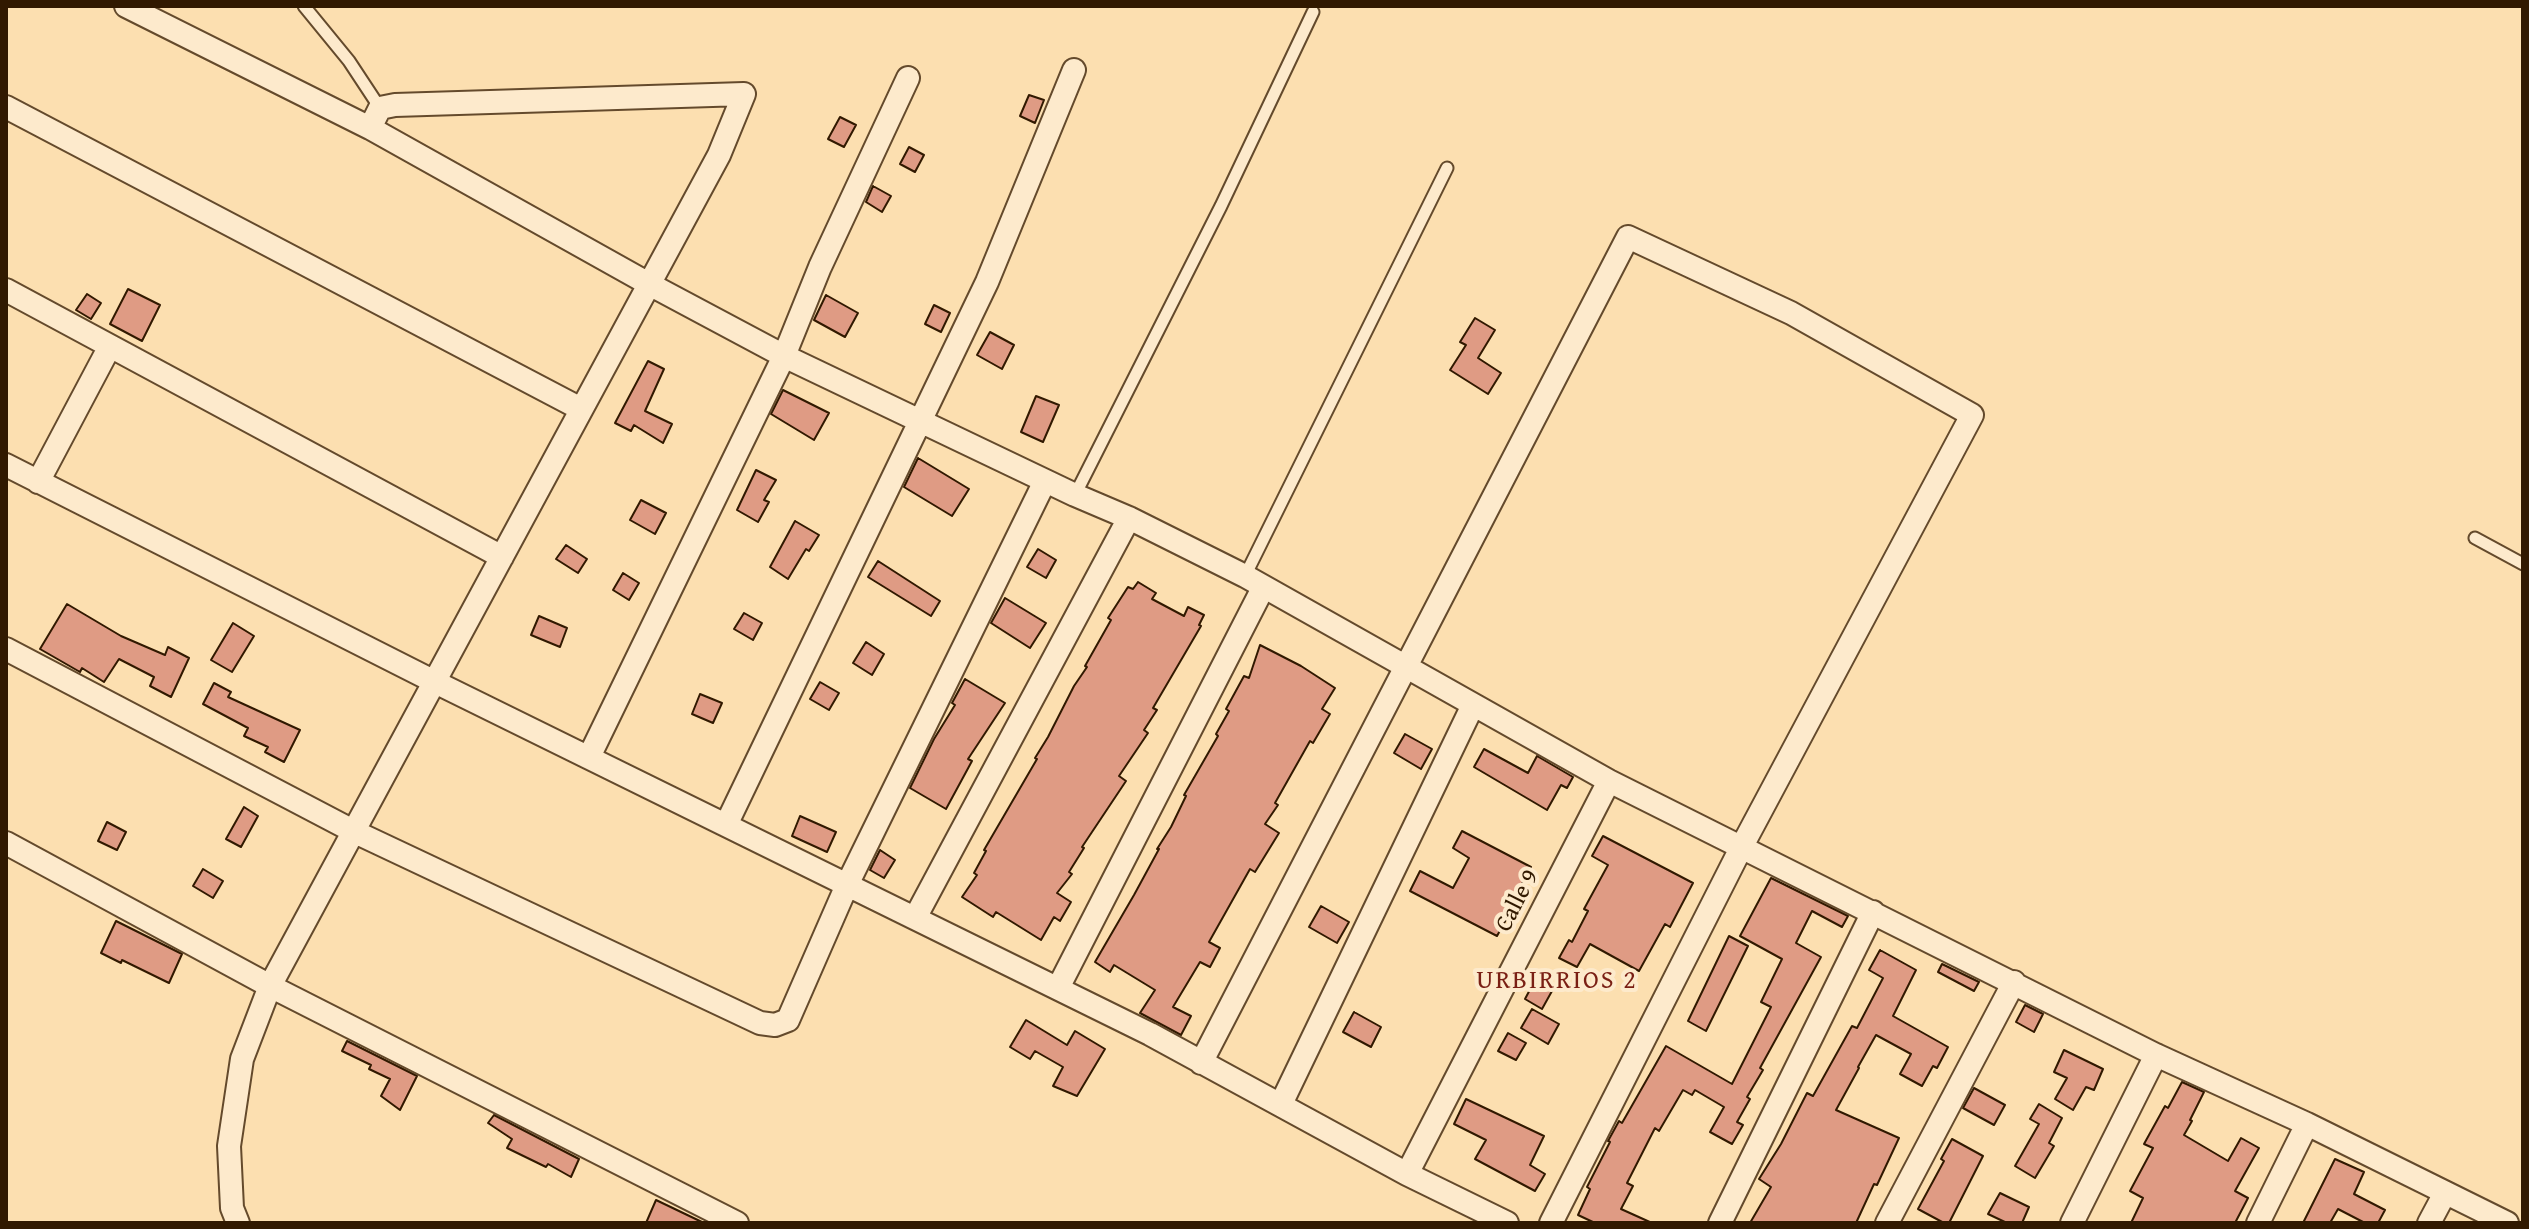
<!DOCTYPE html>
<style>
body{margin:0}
#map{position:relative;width:2529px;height:1229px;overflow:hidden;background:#fcdfb0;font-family:"Gentium Book Plus",serif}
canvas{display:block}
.frame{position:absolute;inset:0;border:8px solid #311900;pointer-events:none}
</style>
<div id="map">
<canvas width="2529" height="1229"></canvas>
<div class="frame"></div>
</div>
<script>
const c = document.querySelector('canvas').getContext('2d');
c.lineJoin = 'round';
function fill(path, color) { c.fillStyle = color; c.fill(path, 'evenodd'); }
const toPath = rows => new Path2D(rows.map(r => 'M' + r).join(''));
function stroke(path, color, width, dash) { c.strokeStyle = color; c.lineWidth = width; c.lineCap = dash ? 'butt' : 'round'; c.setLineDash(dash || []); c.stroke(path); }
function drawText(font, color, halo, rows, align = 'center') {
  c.font = font + ' "Gentium Book Plus",serif'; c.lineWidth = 8; c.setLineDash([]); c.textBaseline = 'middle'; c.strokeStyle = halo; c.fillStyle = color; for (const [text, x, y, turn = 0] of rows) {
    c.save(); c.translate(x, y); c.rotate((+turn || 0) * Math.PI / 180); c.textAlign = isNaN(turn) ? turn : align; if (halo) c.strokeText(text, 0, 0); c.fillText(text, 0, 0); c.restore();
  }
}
const building = toPath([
 [1029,95,1044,100,1035,123,1020,116,1029,95],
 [840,117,856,125,844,147,828,139,840,117],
 [909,147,924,155,915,172,900,164,909,147],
 [873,186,891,196,882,212,866,202,873,186],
 [128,289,160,305,142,341,110,324,128,289],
 [87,294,101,303,91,319,76,310,87,294],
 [826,295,858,313,845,337,814,320,826,295],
 [934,305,950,313,941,332,925,324,934,305],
 [1475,318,1495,330,1478,358,1501,373,1488,394,1450,370,1466,345,1460,342,1475,318],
 [990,332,1014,345,1002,369,977,355,990,332],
 [648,361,664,369,645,411,672,424,663,443,634,425,631,431,615,423,648,361],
 [783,390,829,413,814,440,771,414,783,390],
 [1036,396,1059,405,1043,442,1021,432,1036,396],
 [918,458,969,489,952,516,904,487,918,458],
 [756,470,776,480,764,500,769,502,758,522,737,510,756,470],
 [641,500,666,513,655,534,630,520,641,500],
 [795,521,819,535,809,551,806,549,788,579,770,567,795,521],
 [566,545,587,559,578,573,556,559,566,545],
 [1038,549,1056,560,1046,578,1027,567,1038,549],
 [878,561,940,601,931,616,868,577,878,561],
 [623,573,639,583,629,600,613,590,623,573],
 [1138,582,1156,593,1152,599,1184,616,1188,607,1204,615,1199,625,1201,626,1153,708,1157,710,1144,730,1148,733,1119,776,1126,781,1082,847,1084,848,1069,872,1072,874,1057,893,1071,902,1060,921,1054,917,1041,940,996,912,993,917,962,897,977,875,974,873,986,851,984,850,1037,759,1035,758,1048,737,1074,686,1087,667,1085,666,1111,620,1108,618,1128,587,1133,589,1138,582],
 [1005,598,1046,623,1030,648,991,623,1005,598],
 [67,604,121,636,165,655,168,647,189,658,171,697,150,686,154,677,119,659,104,682,82,668,80,672,40,649,67,604],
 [744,613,762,623,753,640,734,629,744,613],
 [539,616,567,628,560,647,531,635,539,616],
 [233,623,254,636,232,672,211,660,233,623],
 [866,642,884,654,872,675,853,663,866,642],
 [1260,645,1301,666,1335,688,1322,709,1330,714,1313,743,1310,741,1275,803,1278,805,1265,824,1279,833,1255,872,1250,869,1209,942,1220,948,1210,967,1200,962,1173,1007,1191,1016,1181,1035,1140,1013,1155,990,1114,965,1110,972,1095,962,1134,895,1159,849,1157,849,1171,827,1186,796,1184,795,1218,736,1216,734,1229,711,1226,709,1244,676,1249,678,1260,645],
 [965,679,1005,703,968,759,972,761,946,809,910,788,934,739,955,705,952,703,965,679],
 [820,682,839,693,829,710,810,699,820,682],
 [214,683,231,692,228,697,300,730,284,762,265,752,268,747,244,736,248,728,203,704,214,683],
 [700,694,722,703,713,723,692,714,700,694],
 [1405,734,1432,749,1421,769,1394,753,1405,734],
 [1484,749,1528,773,1537,756,1573,777,1567,788,1561,785,1547,810,1474,767,1484,749],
 [244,807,258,816,241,847,226,839,244,807],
 [800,816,836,832,827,852,792,836,800,816],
 [107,822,126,832,117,850,98,841,107,822],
 [1462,831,1531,867,1505,915,1508,916,1497,936,1410,891,1420,871,1453,888,1469,858,1453,848,1462,831],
 [1603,836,1693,883,1670,927,1665,924,1639,971,1590,944,1577,967,1559,958,1569,940,1572,942,1588,911,1584,909,1608,865,1592,856,1603,836],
 [880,850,895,860,884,878,870,870,880,850],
 [203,869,223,881,213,898,193,886,203,869],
 [1771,878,1848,916,1842,927,1812,911,1796,943,1821,957,1760,1068,1763,1070,1747,1097,1750,1099,1737,1122,1743,1125,1732,1144,1710,1132,1724,1107,1695,1090,1692,1095,1683,1090,1659,1131,1655,1128,1627,1183,1633,1186,1621,1209,1652,1223,1595,1223,1578,1215,1590,1189,1587,1187,1610,1142,1608,1141,1619,1121,1622,1123,1666,1046,1732,1084,1771,1007,1761,1002,1782,959,1740,936,1771,878],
 [1321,906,1349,922,1337,943,1309,927,1321,906],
 [116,921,182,954,169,983,122,960,121,963,101,953,116,921],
 [1729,936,1748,946,1706,1031,1688,1021,1729,936],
 [1880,950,1916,970,1893,1016,1948,1047,1937,1068,1933,1066,1922,1086,1900,1074,1911,1054,1876,1035,1858,1067,1859,1068,1836,1110,1899,1138,1877,1185,1874,1184,1856,1223,1750,1223,1771,1187,1759,1179,1781,1144,1807,1093,1813,1096,1852,1026,1857,1028,1883,978,1869,970,1880,950],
 [1942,964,1979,982,1974,991,1938,972,1942,964],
 [1534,982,1552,991,1542,1009,1525,999,1534,982],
 [2025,1005,2043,1014,2034,1032,2016,1022,2025,1005],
 [1532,1009,1559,1024,1548,1044,1521,1028,1532,1009],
 [1354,1012,1381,1027,1371,1047,1343,1032,1354,1012],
 [1026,1020,1067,1045,1075,1031,1105,1049,1077,1096,1053,1086,1063,1067,1035,1051,1030,1059,1010,1047,1026,1020],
 [1508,1033,1526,1043,1516,1060,1498,1051,1508,1033],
 [347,1041,417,1076,400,1110,381,1096,390,1079,369,1069,371,1065,342,1051,347,1041],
 [2064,1050,2103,1069,2094,1090,2086,1087,2073,1110,2055,1099,2067,1078,2054,1072,2064,1050],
 [2182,1082,2204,1092,2190,1120,2192,1121,2184,1135,2228,1161,2241,1138,2259,1148,2235,1191,2248,1198,2235,1223,2131,1223,2143,1198,2130,1191,2153,1148,2144,1144,2165,1106,2168,1108,2182,1082],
 [1974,1088,2005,1105,1994,1125,1963,1108,1974,1088],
 [1466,1099,1544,1136,1530,1165,1545,1174,1535,1191,1475,1159,1486,1140,1454,1124,1466,1099],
 [2039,1104,2062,1118,2049,1143,2054,1146,2035,1178,2015,1166,2039,1124,2030,1119,2039,1104],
 [494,1115,579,1159,571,1177,548,1164,546,1167,507,1148,512,1139,488,1123,494,1115],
 [1952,1139,1983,1156,1949,1223,1944,1223,1918,1209,1944,1161,1941,1159,1952,1139],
 [2335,1159,2364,1172,2354,1194,2385,1210,2378,1223,2365,1223,2338,1209,2330,1223,2303,1223,2335,1159],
 [2000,1193,2029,1207,2022,1223,2007,1223,1988,1214,2000,1193],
 [656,1200,704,1223,646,1223,656,1200]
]);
fill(building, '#df9b84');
stroke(building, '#311900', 2);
const service = toPath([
 [304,6,349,61,380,108],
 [1075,495,1221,206,1313,12],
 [2475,538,2523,564],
 [1245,576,1447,168]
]);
const minor = toPath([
 [126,6,370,128,649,284,784,356,1075,495,1129,518,1245,576,1609,781,2156,1055,2307,1124,2507,1223],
 [6,107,581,409],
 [6,290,502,557],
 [6,465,435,682,1150,1034,1407,1174,1507,1223],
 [38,482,110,346],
 [6,649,355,832,760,1023,775,1025,788,1020,847,885,1045,481],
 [589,757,784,356,820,267,908,78],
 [726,825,987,282,1074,70],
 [6,843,270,986,737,1223],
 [915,918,1129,518],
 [1058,988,1263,588],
 [1201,1063,1628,237,1791,313,1972,415,1741,848,1551,1223],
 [1281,1104,1473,705],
 [1407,1174,1609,781],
 [238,1223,232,1208,229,1146,242,1059,270,986,719,155,744,94,395,105,380,108,370,128],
 [1720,1223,1873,912],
 [1887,1223,2014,982],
 [2072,1223,2156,1055],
 [2258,1223,2307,1124],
 [2429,1223,2445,1193]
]);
stroke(service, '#644a2c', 15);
stroke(minor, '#644a2c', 26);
stroke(service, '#fdeacc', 11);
stroke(minor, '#fdeacc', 22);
drawText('24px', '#311900', '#fdeacc', [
 ["Calle 9",1518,901,-63]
]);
c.letterSpacing = '2px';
drawText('26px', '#7a1f14', '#fdeacc', [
 ["URBIRRIOS 2",1557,981]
]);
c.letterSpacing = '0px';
</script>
